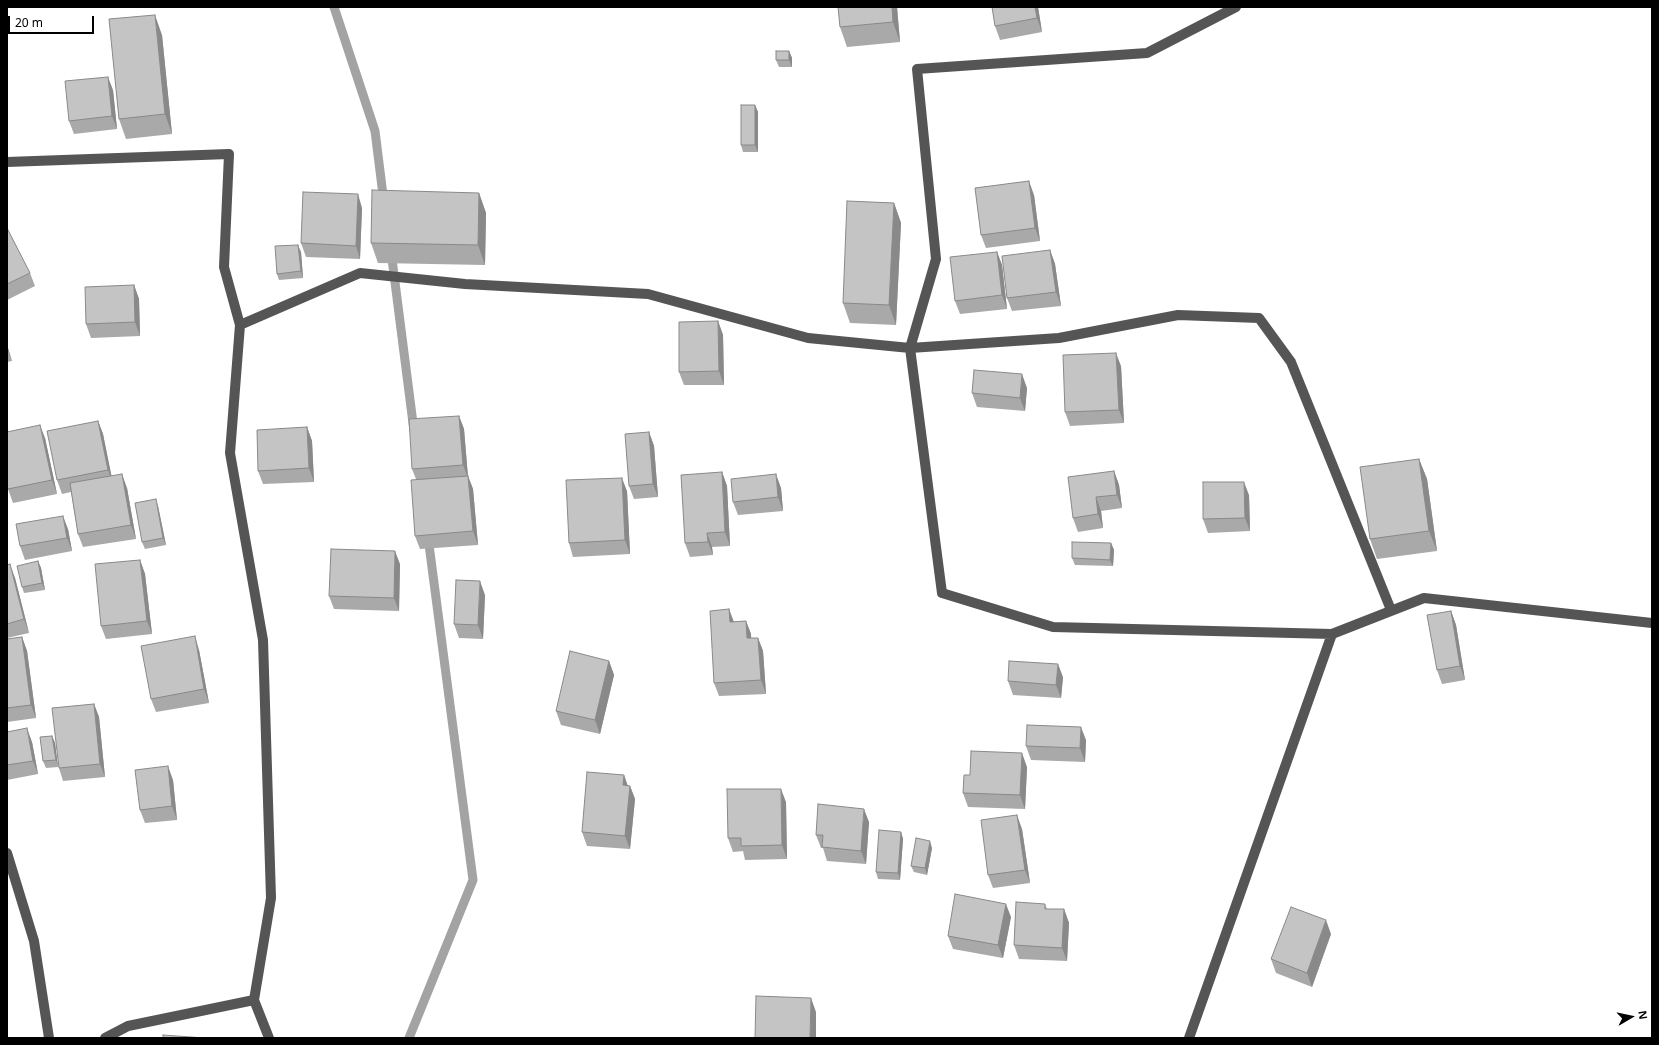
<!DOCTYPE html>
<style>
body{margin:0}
#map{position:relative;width:1659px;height:1045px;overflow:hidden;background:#fff;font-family:"Noto Sans",sans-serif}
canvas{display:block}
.frame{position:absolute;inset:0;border:8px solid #000;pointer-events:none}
.north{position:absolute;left:1611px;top:997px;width:40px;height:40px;-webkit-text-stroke:3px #fff;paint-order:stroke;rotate:81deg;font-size:11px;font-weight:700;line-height:16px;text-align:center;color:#000}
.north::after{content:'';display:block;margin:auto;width:14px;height:18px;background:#000;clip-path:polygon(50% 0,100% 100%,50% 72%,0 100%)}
.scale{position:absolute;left:8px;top:16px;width:86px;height:18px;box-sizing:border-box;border:2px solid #000;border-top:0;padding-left:5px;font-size:12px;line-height:14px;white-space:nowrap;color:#000;-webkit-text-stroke:3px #fff;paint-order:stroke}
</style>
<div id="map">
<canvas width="1659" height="1045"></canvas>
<div class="frame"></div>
<div class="north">N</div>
<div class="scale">20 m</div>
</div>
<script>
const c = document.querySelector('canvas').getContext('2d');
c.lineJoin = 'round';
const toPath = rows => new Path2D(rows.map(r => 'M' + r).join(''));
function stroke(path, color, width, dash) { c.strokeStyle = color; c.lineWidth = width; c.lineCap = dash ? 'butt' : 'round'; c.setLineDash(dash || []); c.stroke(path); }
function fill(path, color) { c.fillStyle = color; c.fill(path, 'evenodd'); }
stroke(toPath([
 [334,7,375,131,384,203],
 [391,251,414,431],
 [409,1038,473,880,428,537]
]), '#a3a3a3', 9);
stroke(toPath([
 [1236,7,1147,53,917,69,936,259,910,348,1059,338,1178,315,1259,318,1291,362,1391,610],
 [7,162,229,154,224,267,240,325],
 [7,853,34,941,49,1038],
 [254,1000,271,898,263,640,230,453,240,325,360,273,465,284,648,294,808,338,910,348,942,593,1053,627,1332,634,1424,598,1652,623],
 [105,1038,128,1026,254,1000,269,1038],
 [1189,1038,1332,634]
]), '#555', 10);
fill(toPath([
 [897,7,900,42,847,47,840,27],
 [992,7,1038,7,1042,32,1000,40,995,26],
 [162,35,172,134,126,139,119,119],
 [789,51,792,58,792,67,779,67,776,60],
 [113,90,117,129,74,134,69,121],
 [755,105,758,112,758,152,743,152,741,145],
 [479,193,486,213,485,265,378,263,371,243],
 [1034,195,1040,241,986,248,981,235],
 [894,203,901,223,896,325,850,323,843,303],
 [362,208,360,259,306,257,301,243],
 [7,228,30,273,35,286,7,300],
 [1050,250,1055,264,1061,306,1012,311,1007,298],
 [301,252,303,278,279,280,277,274],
 [997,252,1002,265,1007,309,960,314,955,301],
 [134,285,139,299,140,336,91,338,86,324],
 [718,321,723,335,724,385,684,385,679,372],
 [7,345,12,361,7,362],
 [1121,366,1124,423,1070,426,1065,412],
 [1027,388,1025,411,977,407,972,393],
 [459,416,464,429,468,476,473,489,478,545,420,549,415,536,416,479,412,469],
 [98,421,103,434,111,476,127,488,136,539,83,547,78,534,71,492,62,494,57,480],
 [307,427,312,441,314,482,263,484,258,471],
 [649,432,654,446,658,497,634,499,629,486],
 [45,438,57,494,13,503,8,489],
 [1419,459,1427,479,1437,551,1377,559,1370,539],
 [1114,471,1119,485,1122,508,1101,511,1103,528,1078,532,1073,518],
 [722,472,727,486,730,546,712,547,713,555,690,557,685,543],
 [781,488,783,511,738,515,733,502],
 [627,491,630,554,573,557,569,543],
 [1249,495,1250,531,1208,533,1203,519],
 [158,506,166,545,145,549,142,542],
 [68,529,72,551,25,560,20,546],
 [1111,543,1114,550,1113,566,1075,565,1072,558],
 [140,560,145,574,152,634,106,639,101,626],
 [38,561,41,568,45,590,24,593,22,587],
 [400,564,399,611,334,609,329,596],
 [7,565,15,578,29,633,7,638],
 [485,595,483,639,459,638,454,624],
 [729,609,734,622,746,621,751,634,751,638,758,638,763,651,766,694,719,696,714,683],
 [1451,611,1456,625,1465,680,1442,684,1437,670],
 [22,637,27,651,36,718,7,722,7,639],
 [199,650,209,703,156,712,151,699],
 [609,661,614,675,600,734,561,725,556,711],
 [1063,677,1061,698,1013,695,1008,681],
 [94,704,99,717,105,777,63,781,59,768],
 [7,732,32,742,38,774,7,780],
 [52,736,55,743,58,767,46,768,43,761],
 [1086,740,1085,762,1031,760,1026,746],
 [1027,767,1025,809,968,807,963,793,970,775],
 [624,775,627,785,630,786,635,799,630,849,587,846,582,832],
 [173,780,177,820,145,823,140,810],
 [786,802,787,859,745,860,743,851,733,852,728,838],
 [869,822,866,864,827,861,823,848,821,848,816,835],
 [1022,829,1030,883,993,888,988,875],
 [901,832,903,839,900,880,878,879,876,872],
 [932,848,927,875,914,872,911,866],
 [1045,904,1047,909,1064,909,1069,923,1067,961,1019,959,1014,945],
 [1011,917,1003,958,953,949,948,936],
 [1331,934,1312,987,1276,973,1271,959]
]), '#a9a9a9');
fill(toPath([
 [892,7,897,7,900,42,893,22],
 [1035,7,1038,7,1042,32,1037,18],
 [155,15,162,35,172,134,165,114],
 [789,51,792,58,792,67,789,60],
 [108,77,113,90,117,129,112,116],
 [755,105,758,112,758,152,755,145],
 [1029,181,1034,195,1040,241,1035,228],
 [479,193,486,213,485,265,478,245],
 [358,194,362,208,360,259,356,246],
 [894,203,901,223,896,325,889,305],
 [298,245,301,252,303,278,301,271],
 [1050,250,1055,264,1061,306,1056,292],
 [997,252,1002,265,1007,309,1002,295],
 [134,285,139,299,140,336,135,322],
 [718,321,723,335,724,385,719,371],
 [7,345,12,361,7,348],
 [1116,353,1121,366,1124,423,1119,410],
 [1022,374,1027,388,1025,411,1020,398],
 [459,416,464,429,468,478,463,465],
 [98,421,103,434,113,483,108,470],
 [40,425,45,438,57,494,52,480],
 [307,427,312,441,314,482,309,468],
 [649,432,654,446,658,497,653,484],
 [1419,459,1427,479,1437,551,1429,531],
 [1114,471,1119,485,1122,508,1117,495],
 [722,472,727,486,730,546,725,532],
 [122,474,127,488,136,539,131,525],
 [776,474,781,488,783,511,778,497],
 [468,476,473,489,478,545,473,531],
 [622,478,627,491,630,554,625,540],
 [1244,482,1249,495,1250,531,1245,518],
 [1096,497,1101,511,1103,528,1098,514],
 [156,499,158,506,166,545,163,538],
 [63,516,68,529,72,551,67,538],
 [707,533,712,547,713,555,708,542],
 [1111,543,1114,550,1113,566,1110,560],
 [395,551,400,564,399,611,394,598],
 [140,560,145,574,152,634,147,621],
 [38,561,41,568,45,590,42,583],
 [10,564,15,578,29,633,24,619],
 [480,581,485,595,483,639,478,625],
 [729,609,734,623,730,622],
 [1451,611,1456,625,1465,680,1460,666],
 [746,621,751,634,752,652,747,638],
 [195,636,199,650,209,703,204,689],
 [22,637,27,651,36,718,31,705],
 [758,638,763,651,766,694,761,680],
 [609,661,614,675,600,734,595,720],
 [1058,664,1063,677,1061,698,1056,685],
 [94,704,99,717,105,777,100,764],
 [1081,727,1086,740,1085,762,1080,748],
 [27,728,32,742,38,774,33,761],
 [52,736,55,743,58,767,56,760],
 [1022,753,1027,767,1025,809,1020,795],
 [168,766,173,780,177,820,172,806],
 [624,775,629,789,623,785],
 [630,786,635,799,630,849,625,836],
 [781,789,786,802,787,859,782,845],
 [864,809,869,822,866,864,861,851],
 [1017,815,1022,829,1030,883,1025,870],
 [901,832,903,839,900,880,898,873],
 [930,841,932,848,927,875,925,868],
 [1006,904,1011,917,1003,958,998,945],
 [1064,909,1069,923,1067,961,1062,948],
 [1326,920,1331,934,1312,987,1307,973],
 [811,998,816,1012,816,1038,810,1038]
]), '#898989');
const building = toPath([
 [838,7,892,7,893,22,840,27,838,7],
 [992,7,1035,7,1037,18,995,26,992,7],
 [155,15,165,114,119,119,109,19,155,15],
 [776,51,789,51,789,60,776,60,776,51],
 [108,77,112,116,69,121,65,81,108,77],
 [741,105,755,105,755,145,741,145,741,105],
 [1029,181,1035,228,981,235,975,188,1029,181],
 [372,190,479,193,478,245,371,243,372,190],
 [303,192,358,194,356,246,301,243,303,192],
 [847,201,894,203,889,305,843,303,847,201],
 [7,228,30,273,7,284,7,228],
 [298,245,301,271,277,274,275,246,298,245],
 [1050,250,1056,292,1007,298,1002,256,1050,250],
 [997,252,1002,295,955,301,950,257,997,252],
 [134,285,135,322,86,324,85,287,134,285],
 [718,321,719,371,679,372,679,322,718,321],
 [1116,353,1119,410,1065,412,1063,355,1116,353],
 [974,370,1022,374,1020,398,972,393,974,370],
 [459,416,463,465,412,469,409,419,459,416],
 [98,421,108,470,57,480,47,431,98,421],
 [40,425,52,480,8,489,7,486,7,432,40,425],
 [307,427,309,468,258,471,257,430,307,427],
 [649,432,653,484,629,486,625,434,649,432],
 [1419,459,1429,531,1370,539,1360,467,1419,459],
 [1114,471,1117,495,1096,497,1098,514,1073,518,1068,477,1114,471],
 [722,472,725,532,707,533,708,542,685,543,681,475,722,472],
 [122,474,131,525,78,534,70,483,122,474],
 [776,474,778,497,733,502,731,479,776,474],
 [468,476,473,531,415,536,411,480,468,476],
 [622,478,625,540,569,543,566,480,622,478],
 [1203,482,1244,482,1245,518,1203,519,1203,482],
 [156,499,163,538,142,542,135,503,156,499],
 [63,516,67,538,20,546,16,524,63,516],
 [1072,542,1111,543,1110,560,1072,558,1072,542],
 [331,549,395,551,394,598,329,596,331,549],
 [140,560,147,621,101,626,95,564,140,560],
 [38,561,42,583,22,587,17,566,38,561],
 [10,564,24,619,7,624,7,565,10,564],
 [456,580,480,581,478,625,454,624,456,580],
 [729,609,730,622,746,621,747,638,758,638,761,680,714,683,710,611,729,609],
 [1451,611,1460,666,1437,670,1427,615,1451,611],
 [195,636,204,689,151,699,141,646,195,636],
 [22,637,31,705,7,708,7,639,22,637],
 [570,651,609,661,595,720,556,711,570,651],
 [1009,661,1058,664,1056,685,1008,681,1009,661],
 [94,704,100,764,59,768,52,708,94,704],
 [1027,725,1081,727,1080,748,1026,746,1027,725],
 [27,728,33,761,7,765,7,732,27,728],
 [52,736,56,760,43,761,40,737,52,736],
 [971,751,1022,753,1020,795,963,793,964,775,970,775,971,751],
 [168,766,172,806,140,810,135,770,168,766],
 [587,772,624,775,623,785,630,786,625,836,582,832,587,772],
 [727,789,781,789,782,845,741,846,741,838,728,838,727,789],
 [818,804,864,809,861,851,822,847,823,835,816,835,818,804],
 [1017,815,1025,870,988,875,981,820,1017,815],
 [879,830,901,832,898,873,876,872,879,830],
 [916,838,930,841,925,868,911,866,916,838],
 [955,894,1006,904,998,945,948,936,955,894],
 [1016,902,1045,904,1045,909,1064,909,1062,948,1014,945,1016,902],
 [1291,907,1326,920,1307,973,1271,959,1291,907],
 [756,996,811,998,810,1038,755,1038,756,996],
 [163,1035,205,1038,163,1038,163,1035]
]);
fill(building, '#c4c4c4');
stroke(building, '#898989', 1);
</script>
